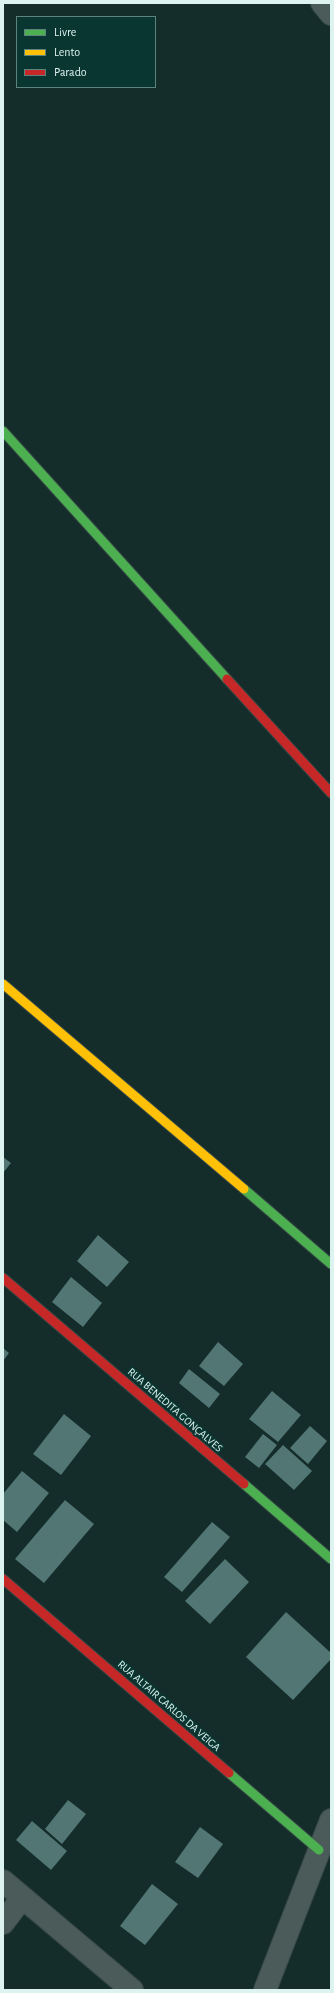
<!DOCTYPE html>
<meta charset="utf-8">
<style>
body{margin:0}
#map{position:relative;width:334px;height:1993px;overflow:hidden;background:#142c2a;font-family:"Alegreya Sans",sans-serif}
canvas{display:block}
.frame{position:absolute;inset:0;border:4px solid #ddf3f0;pointer-events:none}
.legend{position:absolute;left:16px;top:16px;width:140px;height:72px;box-sizing:border-box;background:#0a3632;border:1px solid #5e827e;margin:0;padding:5px 7px;list-style:none;font-size:12px;color:#ddf3f0}
.legend li{display:flex;align-items:center;gap:8px;height:20px}
.legend b{width:20px;border:1px solid #5e827e}
</style>
<div id="map">
<canvas width="334" height="1993"></canvas>
<div class="frame"></div>
<ul class="legend">
<li><b style="height:5px;background:#4caf50"></b>Livre</li>
<li><b style="height:5px;background:#ffc107"></b>Lento</li>
<li><b style="height:5px;background:#c62828"></b>Parado</li>
</ul>
</div>
<script>
const c = document.querySelector('canvas').getContext('2d');
c.lineJoin = 'round';
function fill(path, color) { c.fillStyle = color; c.fill(path, 'evenodd'); }
const toPath = rows => new Path2D(rows.map(r => 'M' + r).join(''));
function stroke(path, color, width, dash) { c.strokeStyle = color; c.lineWidth = width; c.lineCap = dash ? 'butt' : 'round'; c.setLineDash(dash || []); c.stroke(path); }
function drawText(font, color, halo, rows, align = 'center') {
  c.font = font + ' "Alegreya Sans",sans-serif'; c.lineWidth = 4; c.setLineDash([]); c.textBaseline = 'middle'; c.strokeStyle = halo; c.fillStyle = color; for (const [text, x, y, turn = 0] of rows) {
    c.save(); c.translate(x, y); c.rotate((+turn || 0) * Math.PI / 180); c.textAlign = isNaN(turn) ? turn : align; if (halo) c.strokeText(text, 0, 0); c.fillText(text, 0, 0); c.restore();
  }
}
fill(toPath([
 [3,1157,11,1163,3,1173],
 [98,1235,129,1262,107,1287,77,1261],
 [71,1277,102,1303,83,1327,52,1302],
 [218,1342,243,1364,224,1386,199,1366],
 [3,1348,9,1353,3,1361],
 [189,1369,220,1394,209,1408,179,1383],
 [272,1391,301,1415,278,1442,249,1419],
 [64,1414,91,1436,61,1475,33,1454],
 [310,1426,327,1441,308,1464,290,1448],
 [263,1434,277,1445,259,1468,245,1457],
 [283,1445,312,1471,294,1490,265,1464],
 [22,1471,49,1493,17,1532,3,1520,3,1494],
 [65,1500,94,1524,44,1583,15,1559],
 [212,1522,230,1537,182,1592,164,1577],
 [225,1559,249,1582,210,1624,185,1601],
 [286,1612,331,1653,331,1659,293,1700,246,1657],
 [68,1800,86,1814,62,1844,45,1829],
 [32,1821,67,1851,51,1870,16,1840],
 [200,1827,223,1844,198,1878,175,1862],
 [152,1884,178,1904,145,1945,120,1926]
]), '#517673');
const street = toPath([
 [322,3,331,14],
 [3,1881,132,1990],
 [3,1923,22,1898],
 [265,1990,331,1820]
]);
const fast = toPath([
 [3,431,227,679],
 [244,1189,331,1264],
 [244,1484,331,1559],
 [229,1773,319,1850]
]);
const slow = toPath([
 [3,984,244,1189]
]);
const jam = toPath([
 [227,679,331,793],
 [3,1278,244,1484],
 [3,1579,229,1773]
]);
stroke(street, '#374947', 24);
stroke(fast, '#374947', 11);
stroke(slow, '#374947', 11);
stroke(jam, '#374947', 11);
stroke(street, '#4a5b59', 22);
stroke(fast, '#4caf50', 9);
stroke(slow, '#ffc107', 9);
stroke(jam, '#c62828', 9);
drawText('11px', '#ddf3f0', '#0a3632', [
 ["RUA BENEDITA GONÇALVES",175,1410,41],
 ["RUA ALTAIR CARLOS DA VEIGA",169,1706,41]
]);
</script>
